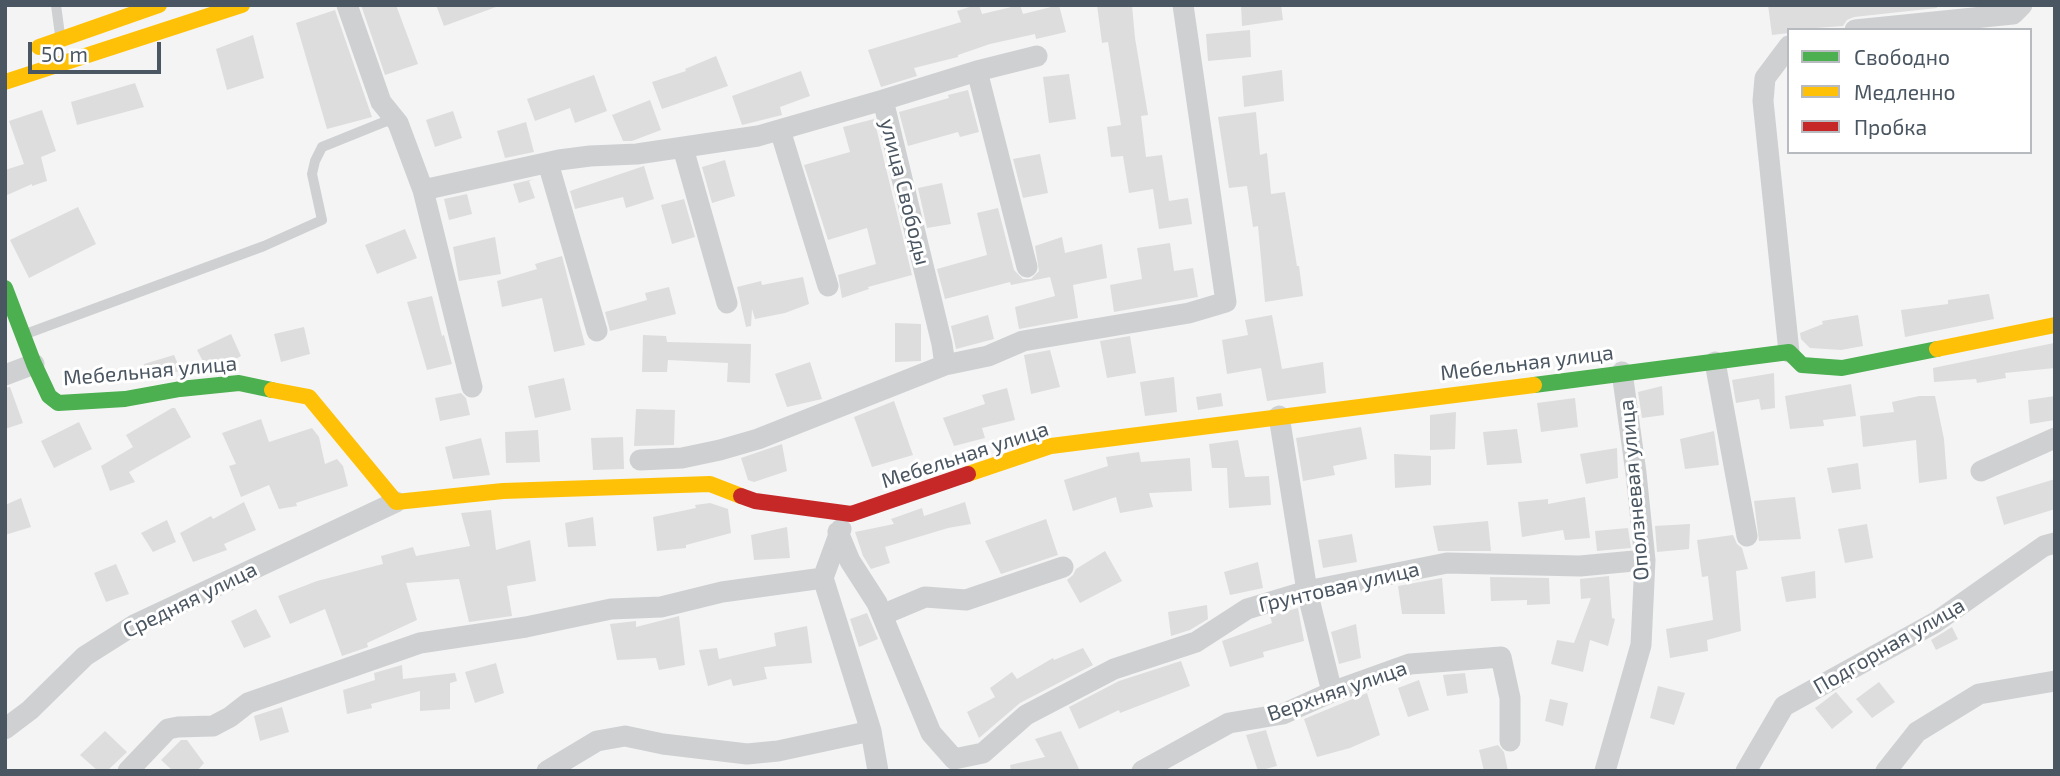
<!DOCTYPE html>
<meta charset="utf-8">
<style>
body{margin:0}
#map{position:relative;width:2060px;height:776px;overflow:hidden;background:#f4f4f4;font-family:"Exo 2",sans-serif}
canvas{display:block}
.frame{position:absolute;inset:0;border:7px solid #4a5661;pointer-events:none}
.legend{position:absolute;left:1787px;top:28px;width:245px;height:126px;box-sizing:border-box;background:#fff;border:2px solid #b7bbc0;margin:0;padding:9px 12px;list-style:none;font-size:21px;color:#4a5661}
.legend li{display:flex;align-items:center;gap:14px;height:35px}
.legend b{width:35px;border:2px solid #b7bbc0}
.scale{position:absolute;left:28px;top:42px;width:133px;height:32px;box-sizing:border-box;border:4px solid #4a5661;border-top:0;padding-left:9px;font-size:21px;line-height:24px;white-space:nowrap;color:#4a5661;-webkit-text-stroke:5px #fff;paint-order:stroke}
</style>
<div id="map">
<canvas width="2060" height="776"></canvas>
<div class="frame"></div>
<ul class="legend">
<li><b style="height:9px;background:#4caf50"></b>Свободно</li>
<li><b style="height:9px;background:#ffc107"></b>Медленно</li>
<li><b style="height:9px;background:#c62828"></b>Пробка</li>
</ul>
<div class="scale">50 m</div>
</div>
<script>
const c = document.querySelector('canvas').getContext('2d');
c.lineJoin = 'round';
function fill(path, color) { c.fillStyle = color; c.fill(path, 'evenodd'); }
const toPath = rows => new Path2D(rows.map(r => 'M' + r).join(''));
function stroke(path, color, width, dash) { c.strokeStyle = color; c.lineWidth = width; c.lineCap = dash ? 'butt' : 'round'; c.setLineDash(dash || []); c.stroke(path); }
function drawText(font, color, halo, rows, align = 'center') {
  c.font = font + ' "Exo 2",sans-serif'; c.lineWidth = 6; c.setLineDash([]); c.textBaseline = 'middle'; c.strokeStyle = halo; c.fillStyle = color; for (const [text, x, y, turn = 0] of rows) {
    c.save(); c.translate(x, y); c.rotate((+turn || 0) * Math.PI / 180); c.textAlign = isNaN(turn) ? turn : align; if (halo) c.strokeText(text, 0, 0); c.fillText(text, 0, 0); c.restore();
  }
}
fill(toPath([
 [361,5,396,5,418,64,385,75],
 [436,5,496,5,496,7,444,26],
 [976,5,979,5,982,14,1020,5,1023,14,1059,5,1066,32,1036,39,1035,34,990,44,958,55,958,57,914,68,917,76,881,87,868,50,961,22,957,11],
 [1097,5,1132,5,1135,38,1148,115,1141,116,1146,157,1162,155,1169,201,1188,198,1192,224,1159,229,1153,189,1129,193,1123,156,1111,157,1107,127,1121,125,1108,42,1102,43],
 [1241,5,1281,5,1283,20,1242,26],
 [1768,5,1937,5,1937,8,1854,17,1847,20,1843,26,1789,30,1789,33,1772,35],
 [335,10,372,117,327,129,296,23],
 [1250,30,1251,57,1208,61,1206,34],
 [253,35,264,78,227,90,216,49],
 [716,56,728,86,662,109,652,82,686,71,685,69],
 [1282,70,1284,101,1244,107,1242,76],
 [801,71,810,96,780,107,782,115,742,125,732,96],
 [1069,74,1076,119,1049,123,1043,77],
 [594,75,607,111,575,123,570,108,535,121,527,99],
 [135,83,144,107,77,125,71,102],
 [968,90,979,132,960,137,958,132,908,146,899,112,949,98,948,95],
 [650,100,661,130,632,141,623,141,612,115],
 [42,110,56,151,41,157,47,181,32,186,32,184,5,196,5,170,24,164,9,121],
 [453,111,462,138,435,147,426,120],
 [1256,112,1260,155,1267,153,1271,194,1285,192,1297,266,1299,266,1303,296,1265,302,1258,226,1253,227,1247,186,1229,188,1218,117],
 [874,119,912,275,868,287,869,289,842,298,838,275,876,264,867,228,828,240,804,165,850,152,843,127],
 [526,122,534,152,505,158,497,131],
 [1040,154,1048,193,1023,198,1013,159],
 [725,160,735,196,712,203,702,167],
 [644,166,654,199,626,208,623,197,575,209,570,191],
 [534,179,529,181,535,198,519,203,513,184],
 [942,183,951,224,927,228,918,188],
 [467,194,472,214,449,220,444,199],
 [684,199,695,237,672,244,661,205],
 [78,207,96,244,29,278,10,240],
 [998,208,1014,270,1023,279,1031,279,1039,271,1035,246,1062,237,1065,253,1102,244,1107,278,1073,285,1078,318,1019,329,1015,307,1055,296,1050,277,1011,285,1010,282,945,299,937,269,987,255,977,213],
 [405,229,417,258,377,274,365,245],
 [495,237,501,274,459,281,453,247],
 [1170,243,1174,271,1193,268,1198,297,1114,312,1110,285,1142,279,1137,248],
 [562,256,585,345,554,352,542,298,502,307,497,281,537,269,535,264],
 [803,277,809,304,785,313,755,319,752,309,751,326,746,327,737,287,761,281,762,285],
 [669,287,676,314,610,331,605,312,647,300,645,293],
 [1989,294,1994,319,1905,337,1901,310,1948,304,1948,300],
 [432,296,442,336,444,335,452,364,427,370,407,302],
 [988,315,994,339,956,349,951,326],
 [1272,315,1282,369,1323,362,1326,393,1267,401,1261,368,1227,374,1222,340,1248,335,1245,320],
 [1858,315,1863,346,1841,350,1810,348,1801,339,1800,333,1823,324,1822,321],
 [895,323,921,324,921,361,895,362],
 [304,327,310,354,281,362,274,334],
 [231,334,241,356,221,367,207,369,197,350],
 [643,335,666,336,667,342,751,344,750,383,727,382,728,363,668,360,667,372,642,372],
 [1130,336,1136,373,1107,378,1100,341],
 [2054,343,2055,368,2005,373,2006,378,1977,383,1976,379,1934,382,1933,368],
 [1050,350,1060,387,1031,394,1024,355],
 [174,355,181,371,149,377,144,364],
 [810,362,822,399,787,407,775,374],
 [1774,373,1775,408,1761,410,1759,399,1736,403,1732,380],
 [1174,377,1177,412,1145,416,1140,382],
 [564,378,571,410,535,418,528,386],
 [1851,384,1856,416,1823,420,1824,426,1790,429,1785,396],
 [1662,386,1664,415,1642,418,1638,392],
 [10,387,23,423,5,429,5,388],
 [1007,388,1015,420,982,428,985,438,954,446,943,418,985,404,982,395],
 [461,393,466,398,470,415,440,421,435,398],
 [1221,393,1223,406,1198,410,1196,397],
 [1919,396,1935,396,1944,439,1947,479,1919,483,1916,440,1863,447,1860,416,1894,412,1892,402],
 [2055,396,2055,420,2030,424,2028,400],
 [1575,398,1578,427,1541,432,1537,403],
 [894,401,913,455,872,467,854,417],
 [172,408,175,408,191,437,129,472,135,482,110,491,101,466,133,447,126,435],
 [636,409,675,410,674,445,634,446],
 [1456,412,1455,449,1430,450,1430,415],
 [261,419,269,442,312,428,319,437,325,464,337,459,343,466,348,486,296,503,297,506,279,509,269,485,241,497,229,466,236,464,222,433],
 [79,422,92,449,54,468,41,441],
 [1361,427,1367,459,1333,466,1335,475,1303,481,1296,438],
 [1517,429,1522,463,1487,465,1483,432],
 [538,430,540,462,506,463,505,432],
 [1714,431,1719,465,1685,469,1680,439],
 [623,437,624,469,593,470,591,438],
 [481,438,490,475,453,479,445,447],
 [1238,440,1245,477,1269,476,1271,505,1229,508,1227,468,1212,468,1209,444],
 [782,444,787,471,754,482,748,480,741,458],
 [1617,448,1618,478,1586,484,1580,454],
 [1139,452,1141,462,1190,458,1192,491,1149,493,1153,507,1120,513,1116,497,1073,511,1064,480,1108,466,1106,457],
 [1394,454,1431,456,1431,485,1395,488],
 [1858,463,1861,489,1832,493,1827,468],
 [2055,479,2055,509,2004,525,1996,497],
 [1585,497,1590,538,1565,540,1563,530,1522,537,1518,502,1548,499,1548,504],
 [1795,497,1801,539,1759,541,1754,501],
 [21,498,31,527,5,535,5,505],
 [244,502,256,530,224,544,227,550,193,562,180,533,211,516,213,519],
 [965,502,971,524,948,528,885,547,890,563,871,569,863,556,855,532,894,524,891,519,922,508,924,516],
 [710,503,728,509,731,533,686,545,686,548,657,551,653,517,696,508,695,505],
 [491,510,496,550,530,540,536,581,507,586,512,616,469,622,459,579,406,583,417,620,367,643,368,647,342,656,325,609,290,624,278,596,317,581,383,564,381,556,413,547,416,556,470,546,461,513],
 [593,517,596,546,568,547,565,523],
 [1046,519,1058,555,1001,574,985,541],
 [167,520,176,542,153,552,141,533],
 [1488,521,1491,551,1438,551,1433,526],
 [1690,524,1689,549,1657,552,1655,526],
 [1867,524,1873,558,1845,563,1838,529],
 [787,527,790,558,754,560,751,535],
 [1628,528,1631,548,1597,551,1595,531],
 [1352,534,1357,562,1323,568,1318,540],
 [1733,535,1737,544,1742,548,1748,569,1736,571,1741,631,1707,640,1708,651,1670,658,1666,629,1713,620,1708,576,1702,577,1697,540],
 [1105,551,1122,581,1080,603,1067,580,1073,575,1076,569],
 [1258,562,1263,588,1230,595,1224,572],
 [116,564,129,594,106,602,94,573],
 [1815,571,1816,598,1786,602,1781,577],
 [1609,576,1612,618,1615,619,1608,646,1590,640,1583,672,1551,664,1557,640,1574,643,1591,598,1581,599,1580,579],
 [1490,577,1549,578,1550,604,1527,605,1527,600,1491,601],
 [1442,578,1445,614,1402,614,1398,586],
 [1207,605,1208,619,1190,630,1171,636,1168,612],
 [1298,608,1304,641,1263,652,1264,657,1230,667,1222,641,1272,623,1270,616],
 [256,609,271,637,244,648,231,621],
 [867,613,878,639,859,647,850,619],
 [679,616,685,665,659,670,656,658,617,660,610,624,636,621,636,627],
 [1356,624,1361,658,1339,664,1331,632],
 [807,626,812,663,764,667,767,679,733,686,731,679,708,686,699,650,717,648,719,659,776,646,774,633],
 [1952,627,1958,639,1936,650,1931,640],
 [1083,648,1093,665,1020,703,979,738,967,712,995,697,990,688,1012,672,1017,679,1053,658,1054,660],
 [1181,661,1190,686,1120,713,1119,710,1079,729,1069,707,1119,681],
 [496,663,504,693,475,703,465,672],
 [402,665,403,679,455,673,457,681,450,683,450,709,420,711,420,691,371,704,372,708,347,714,343,690,375,680,374,673],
 [1465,673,1468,693,1447,696,1443,675],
 [1419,680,1429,710,1408,717,1398,688],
 [1879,682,1895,702,1872,718,1856,699],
 [1658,686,1685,693,1674,725,1650,718],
 [1836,692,1853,712,1832,729,1815,708],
 [1367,693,1380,735,1350,748,1317,757,1304,719],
 [1550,699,1568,703,1563,726,1545,721],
 [282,707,289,732,260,741,254,716],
 [1266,730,1277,766,1258,771,1246,735],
 [105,731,127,752,107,771,98,771,80,755],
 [1061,731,1080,771,1011,771,1010,765,1045,757,1035,739],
 [181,740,187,740,204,763,197,771,173,771,161,760],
 [1498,745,1504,752,1508,771,1484,771,1479,750]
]), '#ddddde');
stroke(toPath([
 [56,5,60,35],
 [23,335,264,246,322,220,312,174,315,161,322,147,394,118]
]), '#ced0d2', 10);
stroke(toPath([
 [347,5,381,102,398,123,423,190,559,160,590,156,637,154,758,136,883,100,942,344,945,365,988,356,1023,341,1189,313,1226,302,1183,5],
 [1855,30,2013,14,2022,5],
 [1789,46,1765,78,1763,101,1789,352],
 [977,71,1037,56],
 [883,100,977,71,1027,267],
 [780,130,828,286],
 [683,148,727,303],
 [548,163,597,331],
 [423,190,472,387],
 [1715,362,1747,536],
 [5,375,34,364],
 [1279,416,1307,591,1332,692],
 [640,460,682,458,720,450,758,439,945,365],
 [1981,471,2055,438],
 [838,532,850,561,877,603,931,733,954,759,983,753,1026,715,1114,669,1196,642,1247,609,1307,591,1447,563,1580,566,1645,560],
 [823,578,871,731,878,771],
 [882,615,925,597,966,600,1063,567],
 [5,729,30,710,85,656,134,625,396,502],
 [128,771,168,729,178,727,213,726,230,717,248,703,420,643,526,627,611,609,661,607,722,592,823,578,841,529],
 [547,771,597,741,625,736,663,744,747,754,778,751,871,731],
 [1142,771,1229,723,1283,714,1332,692,1410,664,1501,657,1510,698,1510,741],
 [1605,771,1641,645,1645,560,1636,473,1622,372],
 [1746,771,1784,706,1936,622,2044,546,2055,543],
 [1886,771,1917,732,1979,694,2055,681]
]), '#ced0d2', 21);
stroke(toPath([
 [5,288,34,364,49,396,58,403,125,399,180,389,239,383,272,390],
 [1534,385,1789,352,1802,365,1842,368,1937,349]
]), '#4caf50', 16);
stroke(toPath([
 [39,47,159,5],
 [5,82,242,5],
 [1937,349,2055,325],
 [272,390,309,397,396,502,503,491,710,484,741,496],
 [968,474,1051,446,1534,385]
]), '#ffc107', 16);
stroke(toPath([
 [741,496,755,501,851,514,968,474]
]), '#c62828', 16);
drawText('21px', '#4a5661', '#fff', [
 ["улица Свободы",905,192,76],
 ["Мебельная улица",1527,363,-7],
 ["Мебельная улица",150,371,-5],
 ["Мебельная улица",965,455,-18],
 ["Оползневая улица",1634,490,-95],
 ["Грунтовая улица",1339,587,-13],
 ["Средняя улица",190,600,-26],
 ["Подгорная улица",1889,646,-30],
 ["Верхняя улица",1337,691,-19]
]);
</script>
